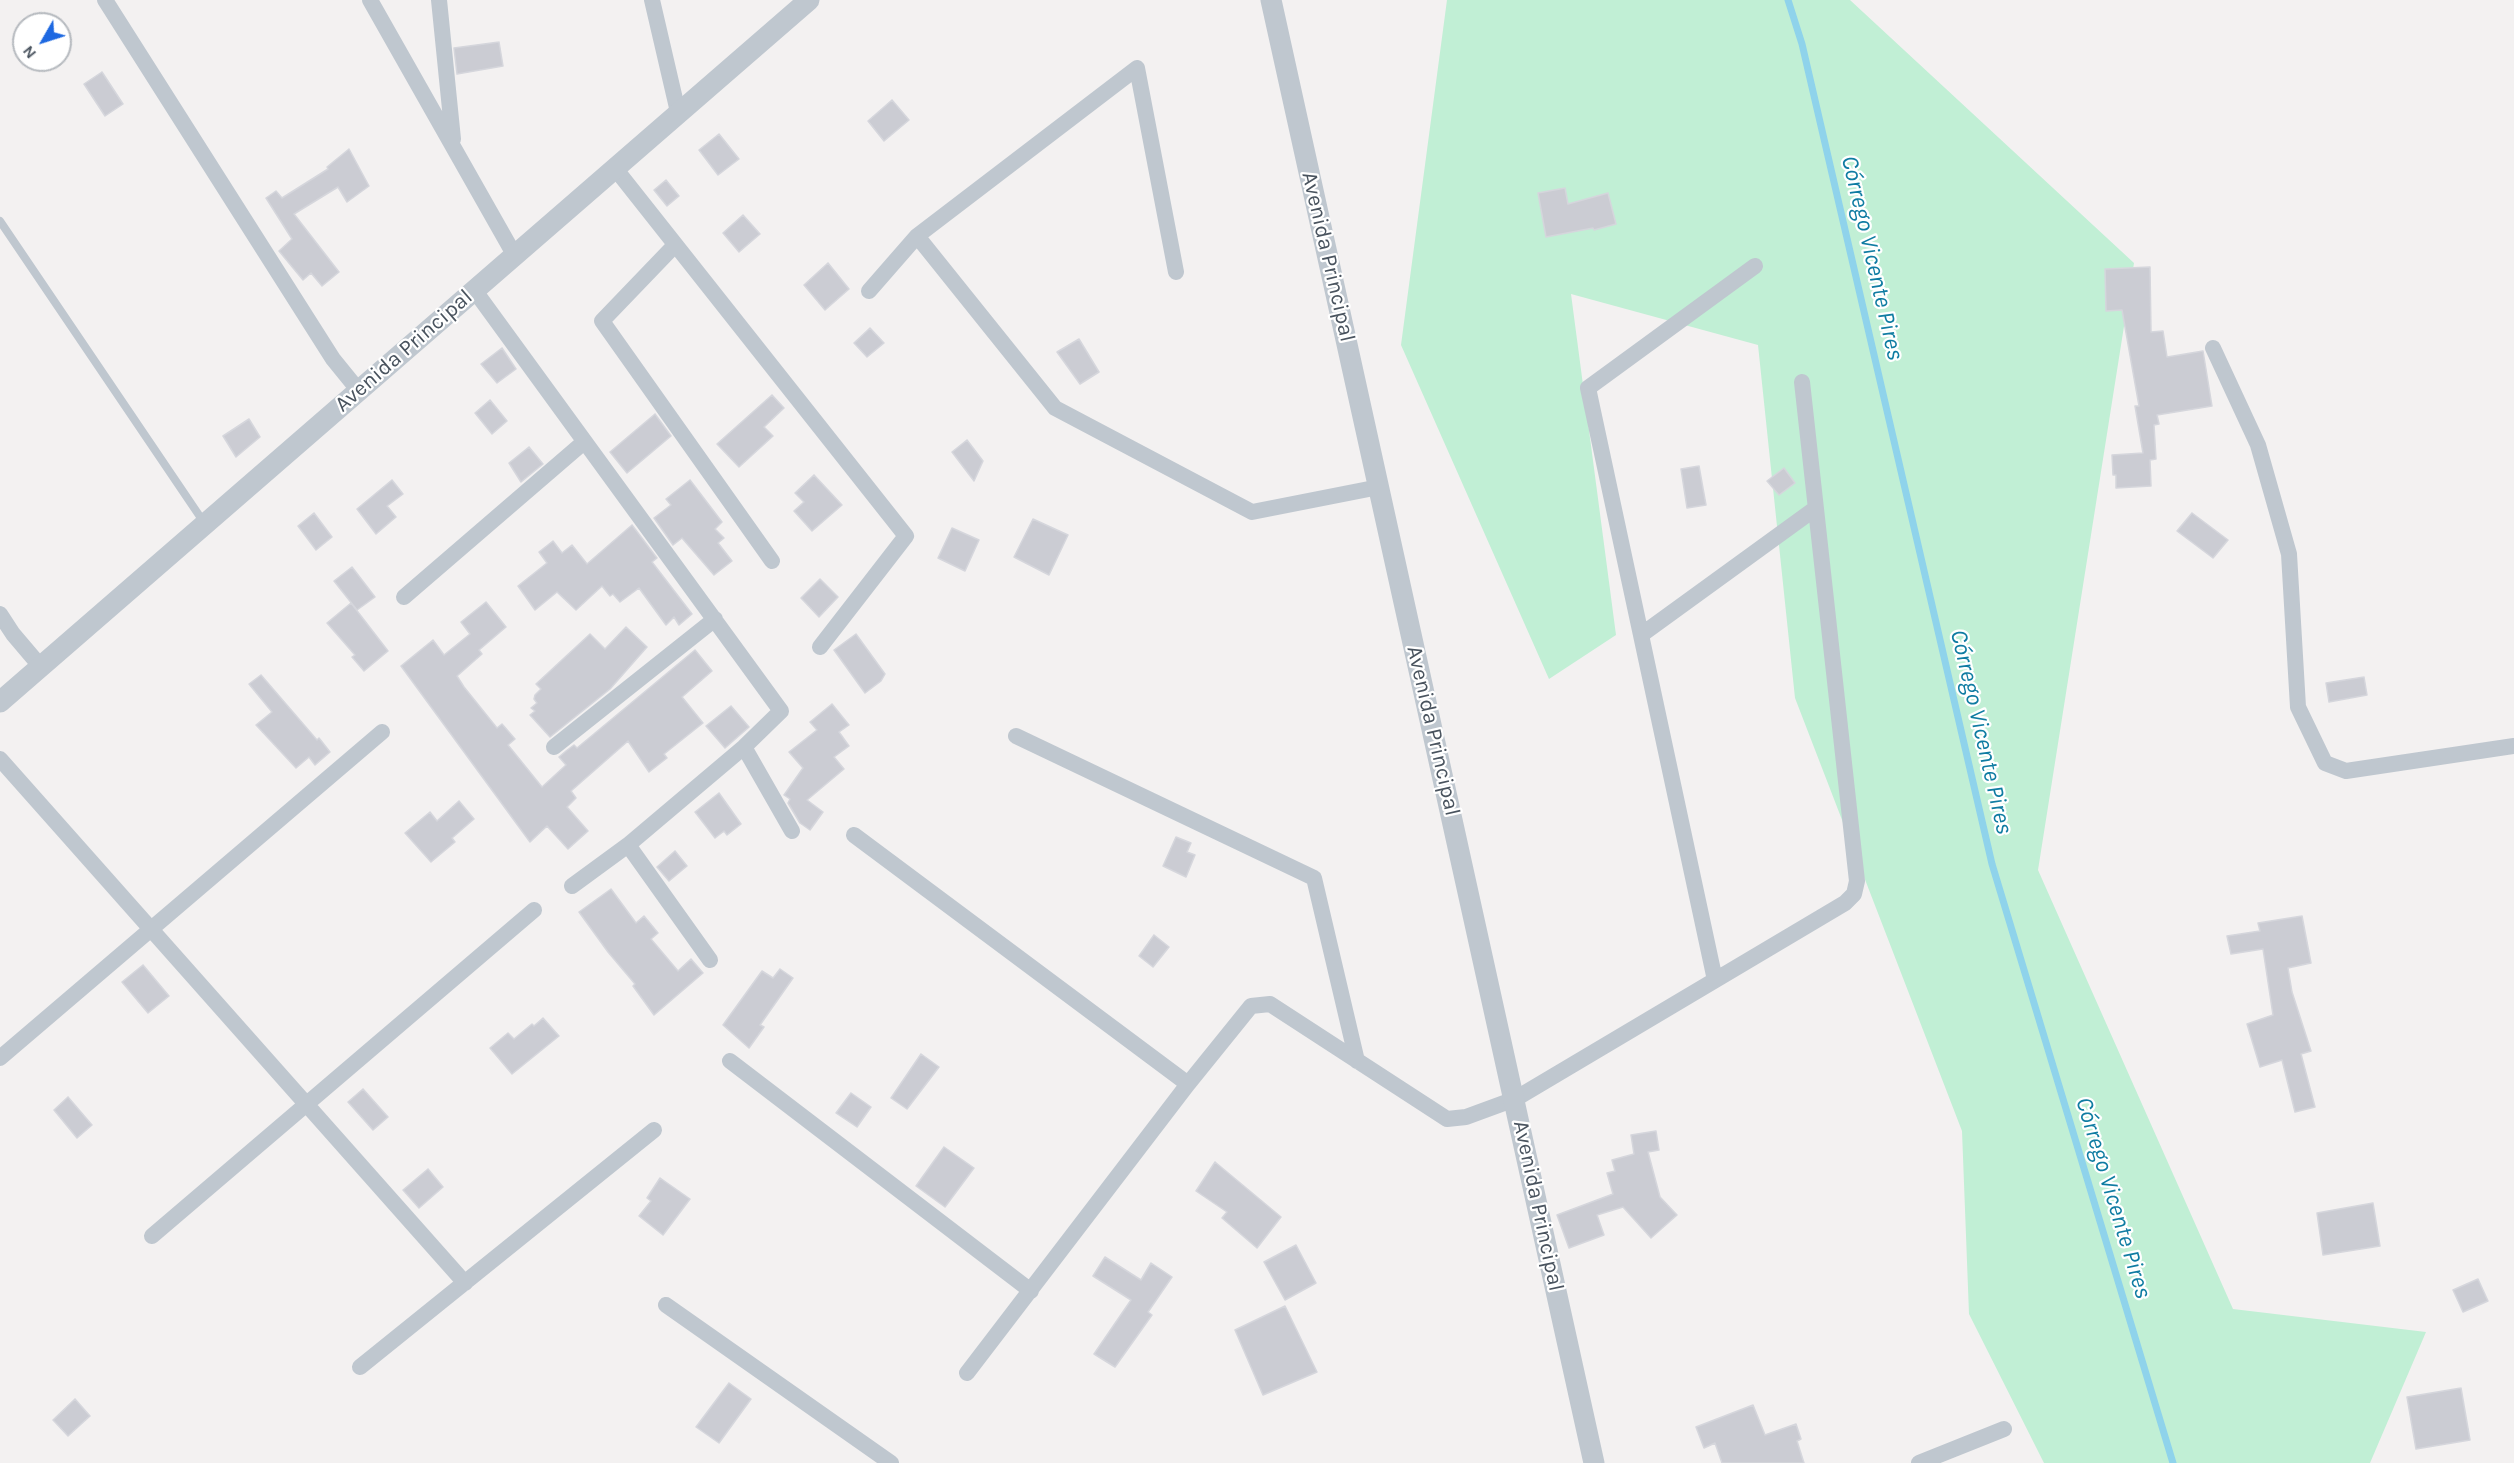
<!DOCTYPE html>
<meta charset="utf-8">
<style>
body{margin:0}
#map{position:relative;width:2514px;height:1463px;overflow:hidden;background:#f3f1f1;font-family:Karla,sans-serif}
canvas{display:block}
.north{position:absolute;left:12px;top:12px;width:60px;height:60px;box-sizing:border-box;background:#fff;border:2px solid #b6babf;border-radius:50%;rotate:231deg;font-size:16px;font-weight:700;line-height:24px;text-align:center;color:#49535e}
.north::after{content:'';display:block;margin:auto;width:21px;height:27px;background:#1d68e1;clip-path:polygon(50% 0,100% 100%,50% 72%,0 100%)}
</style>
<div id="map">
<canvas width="2514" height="1463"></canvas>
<div class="north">N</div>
</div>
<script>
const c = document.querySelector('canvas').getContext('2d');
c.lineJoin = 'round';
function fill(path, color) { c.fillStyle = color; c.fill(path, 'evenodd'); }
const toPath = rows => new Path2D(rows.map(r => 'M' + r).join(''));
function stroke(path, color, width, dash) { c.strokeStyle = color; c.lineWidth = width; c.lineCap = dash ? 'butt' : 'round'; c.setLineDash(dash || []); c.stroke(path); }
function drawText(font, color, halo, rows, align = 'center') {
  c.font = font + ' Karla,sans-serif'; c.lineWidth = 4.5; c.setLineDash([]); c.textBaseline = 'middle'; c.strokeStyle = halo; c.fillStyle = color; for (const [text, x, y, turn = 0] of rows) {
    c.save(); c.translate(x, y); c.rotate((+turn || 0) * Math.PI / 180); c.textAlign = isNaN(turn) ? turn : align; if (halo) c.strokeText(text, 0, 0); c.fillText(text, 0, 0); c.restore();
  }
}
fill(toPath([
 [1447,0,1850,0,2134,263,2038,870,2233,1309,2426,1332,2370,1463,2044,1463,1969,1314,1962,1131,1795,698,1758,345,1571,294,1616,635,1549,679,1401,345]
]), '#c1efd5');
stroke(toPath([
 [1788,0,1802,44,1992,864,2173,1463]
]), '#8fd3eb', 7);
const building = toPath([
 [499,42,503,66,457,74,454,48,499,42],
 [102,72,123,104,105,116,84,84,102,72],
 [892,100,909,120,884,141,868,121,892,100],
 [719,134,739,159,718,175,699,150,719,134],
 [349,149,369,186,347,202,338,187,294,214,339,272,322,286,311,273,303,280,279,251,292,239,266,198,276,191,282,198,328,169,327,167,349,149],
 [666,180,679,196,667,206,654,190,666,180],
 [1565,188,1568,204,1608,193,1616,224,1594,230,1593,228,1546,237,1538,193,1565,188],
 [743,215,760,234,739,252,723,233,743,215],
 [828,263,849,289,825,310,804,285,828,263],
 [2150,267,2151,332,2163,331,2167,357,2203,351,2212,406,2157,415,2159,424,2154,425,2156,459,2150,460,2151,486,2116,488,2116,475,2113,475,2112,455,2143,453,2135,406,2139,406,2122,310,2106,311,2105,269,2150,267],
 [870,328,884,343,867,357,854,343,870,328],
 [1079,339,1099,372,1080,384,1057,352,1079,339],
 [502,348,516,369,497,383,481,364,502,348],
 [772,395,784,408,764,427,773,436,739,467,717,444,772,395],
 [490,400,507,421,492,434,475,413,490,400],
 [655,414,671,436,627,473,610,452,655,414],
 [249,419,260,437,236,457,223,436,249,419],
 [967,440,983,461,974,481,952,452,967,440],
 [529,447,543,464,521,482,509,463,529,447],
 [1699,466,1706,505,1687,508,1681,469,1699,466],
 [1784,468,1795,483,1779,495,1767,481,1784,468],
 [814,475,842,505,812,531,794,511,804,502,795,493,814,475],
 [392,480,403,494,387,506,396,517,376,534,357,509,392,480],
 [690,480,722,522,715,529,724,538,718,543,732,561,714,575,682,538,673,545,654,518,671,505,666,499,690,480],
 [314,513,332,537,316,550,298,526,314,513],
 [2192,513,2228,540,2213,558,2177,531,2192,513],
 [1033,519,1068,535,1049,575,1014,557,1033,519],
 [632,525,657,558,652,562,692,614,679,625,674,617,666,625,639,588,620,602,613,594,610,596,602,586,576,610,557,592,535,610,518,586,547,563,539,552,553,541,562,553,572,545,587,564,632,525],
 [952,528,979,540,965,571,938,558,952,528],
 [352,567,375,597,357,610,334,581,352,567],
 [820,579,838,597,819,617,801,598,820,579],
 [486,602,506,627,479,650,482,654,457,676,464,687,497,728,502,724,515,739,508,745,542,787,566,765,559,757,566,751,574,745,577,748,695,650,712,671,682,697,703,723,664,754,667,758,649,772,628,741,571,791,576,798,567,807,588,831,568,849,547,826,530,842,401,666,433,640,444,655,470,634,461,622,486,602],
 [351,603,388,651,364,671,352,657,355,655,327,623,351,603],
 [626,627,647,647,610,689,550,737,530,715,535,711,531,708,537,703,534,699,535,695,541,689,536,684,590,634,605,649,626,627],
 [856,634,885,674,881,681,865,693,834,650,856,634],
 [261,675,317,740,319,738,330,752,315,765,309,757,296,768,256,725,272,712,249,684,261,675],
 [2364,677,2367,695,2329,702,2326,683,2364,677],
 [832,704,849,725,839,732,849,746,834,757,844,769,807,800,823,812,810,830,800,823,788,803,790,799,784,795,803,768,789,752,817,730,810,722,832,704],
 [731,706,749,727,725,748,706,726,731,706],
 [719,793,741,824,727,835,724,831,715,838,695,812,719,793],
 [459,801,474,819,452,838,455,842,431,862,405,833,430,812,437,821,459,801],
 [1176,837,1191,843,1187,852,1195,855,1186,877,1163,866,1176,837],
 [675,851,687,866,669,881,657,867,675,851],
 [611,889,636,923,644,916,658,933,651,939,678,971,691,959,703,973,654,1015,633,986,635,984,608,952,579,912,611,889],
 [2302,916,2311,963,2288,968,2292,992,2311,1051,2301,1054,2315,1107,2295,1112,2282,1060,2260,1067,2247,1024,2273,1015,2263,949,2231,954,2227,936,2260,931,2258,923,2302,916],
 [1154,935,1169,947,1153,967,1139,956,1154,935],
 [143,965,169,996,148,1013,122,982,143,965],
 [780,969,793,978,760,1025,764,1027,749,1048,723,1025,762,971,773,978,780,969],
 [543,1018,559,1036,512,1074,490,1048,508,1033,514,1039,532,1024,534,1026,543,1018],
 [921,1054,939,1067,907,1109,891,1098,921,1054],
 [363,1089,388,1117,373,1130,348,1102,363,1089],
 [851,1093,871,1107,857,1127,836,1113,851,1093],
 [68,1097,92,1125,77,1138,54,1110,68,1097],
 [1656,1131,1659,1150,1648,1152,1660,1197,1677,1215,1651,1238,1623,1207,1597,1215,1604,1235,1569,1248,1557,1215,1613,1194,1607,1173,1615,1171,1612,1160,1634,1154,1631,1135,1656,1131],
 [944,1147,974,1168,945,1207,916,1186,944,1147],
 [1215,1162,1281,1217,1257,1248,1222,1218,1227,1212,1196,1191,1215,1162],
 [428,1169,443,1187,419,1208,403,1190,428,1169],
 [660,1178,690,1199,663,1235,639,1216,651,1201,647,1198,660,1178],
 [2373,1203,2380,1246,2323,1255,2317,1213,2373,1203],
 [1296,1245,1316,1283,1285,1300,1264,1262,1296,1245],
 [1105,1257,1141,1280,1151,1263,1172,1277,1148,1312,1152,1315,1115,1367,1094,1354,1131,1300,1093,1276,1105,1257],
 [2478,1279,2488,1301,2463,1312,2453,1290,2478,1279],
 [1285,1306,1317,1372,1263,1395,1235,1330,1285,1306],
 [729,1383,751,1399,719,1443,696,1427,729,1383],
 [2461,1388,2470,1440,2416,1449,2407,1397,2461,1388],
 [75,1399,90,1416,68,1436,53,1420,75,1399],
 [1753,1405,1765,1435,1796,1424,1801,1439,1797,1441,1804,1463,1722,1463,1715,1443,1704,1448,1696,1427,1753,1405]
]);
fill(building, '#cbccd3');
stroke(building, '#d5d6dc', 1.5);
stroke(toPath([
 [0,221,205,524]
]), '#bfc7cf', 8);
stroke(toPath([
 [105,0,333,359,359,391],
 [370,0,515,256],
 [439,0,453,139],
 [652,0,678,112],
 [614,167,906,536,820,647],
 [917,236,1055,408,1252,512,1379,487],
 [675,245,602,321,772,561],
 [475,291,781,711,744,747,628,845,572,886],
 [869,291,917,236,1137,68,1176,272],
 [2213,348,2258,445,2289,554,2298,707,2325,763,2346,771,2514,746],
 [404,597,584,442],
 [0,614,13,634,41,667],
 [1641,635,1816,508],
 [1016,736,1314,878,1357,1061],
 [554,747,715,619],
 [744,747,792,831],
 [0,759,465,1283],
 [854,835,1188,1084],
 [628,845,710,960],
 [1715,980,1588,388,1755,266],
 [0,1058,382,732],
 [730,1061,1031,1291],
 [152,1236,534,910],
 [666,1305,891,1463],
 [360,1367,654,1130],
 [967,1373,1188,1084,1251,1006,1270,1004,1447,1119,1466,1117,1515,1099,1845,903,1854,894,1857,881,1802,382],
 [1919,1463,2004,1429]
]), '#bfc7cf', 16);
stroke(toPath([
 [1271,0,1594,1463],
 [0,702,809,0]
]), '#bfc7cf', 21);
drawText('22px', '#49535e', '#fff', [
 ["Avenida Principal",1328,257,77],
 ["Avenida Principal",404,351,-41],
 ["Avenida Principal",1433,731,77],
 ["Avenida Principal",1538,1206,78]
]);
drawText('italic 24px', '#0f7ca2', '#fff', [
 ["Córrego Vicente Pires",1872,258,77],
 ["Córrego Vicente Pires",1981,732,77],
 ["Córrego Vicente Pires",2113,1198,73]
]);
</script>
